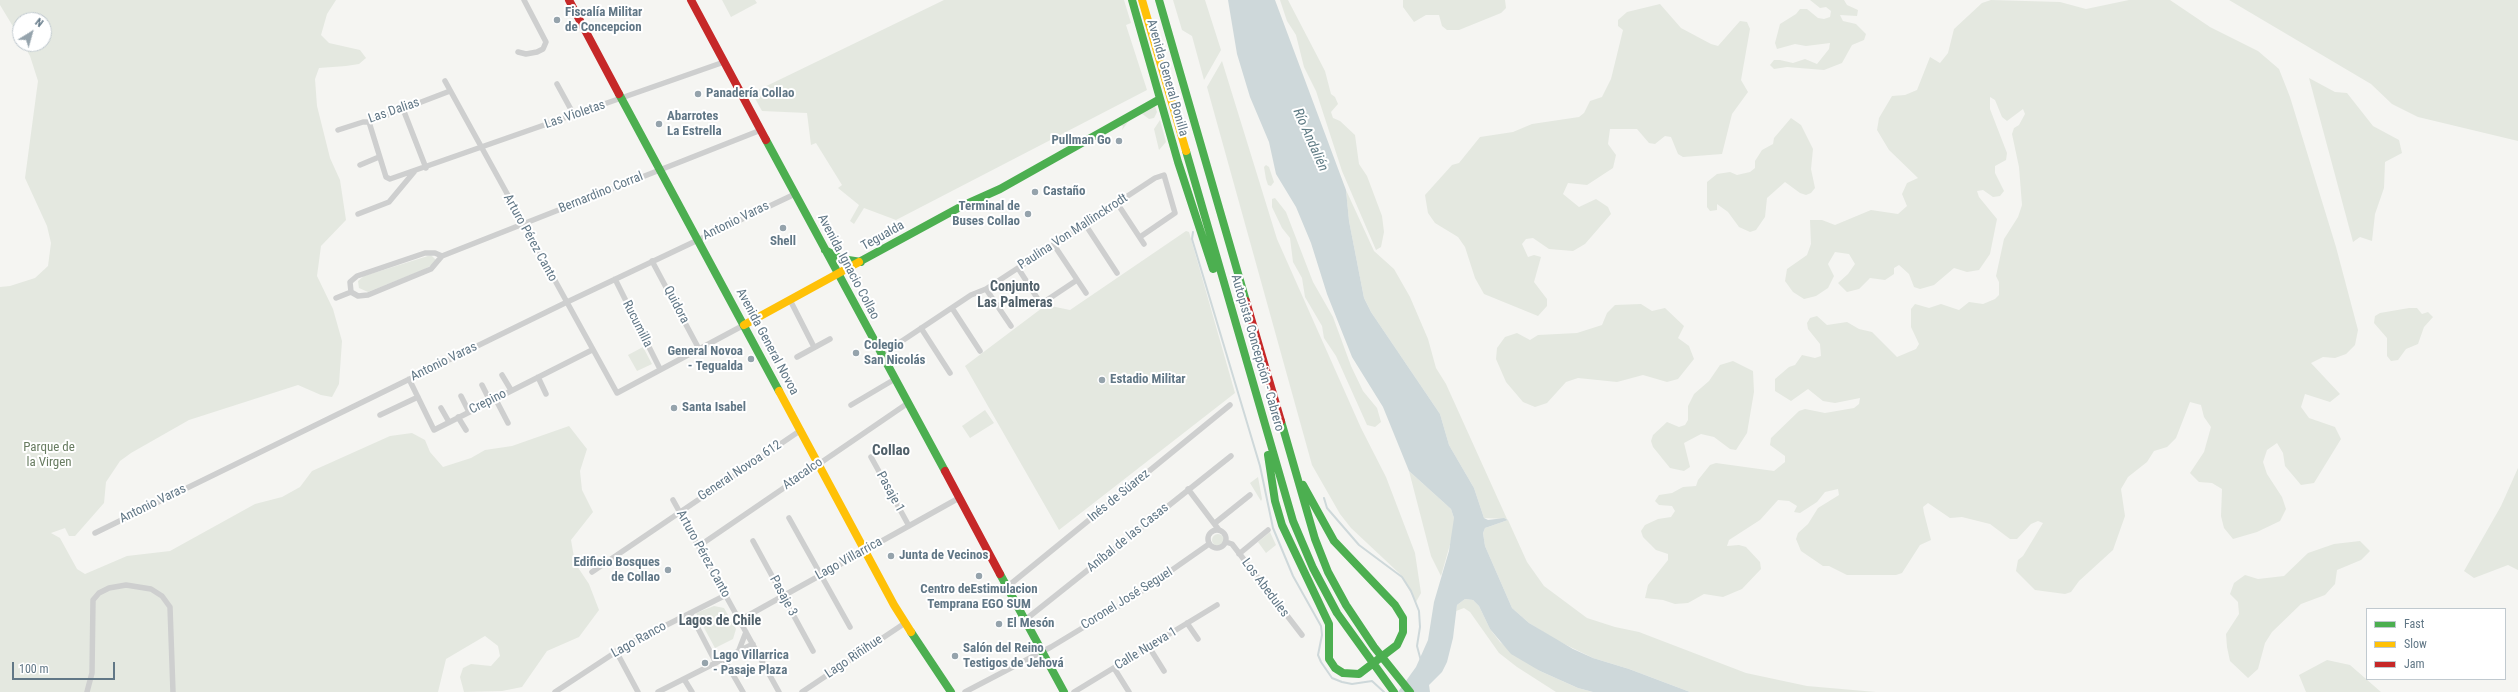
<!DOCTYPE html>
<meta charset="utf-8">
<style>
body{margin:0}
#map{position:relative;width:2518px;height:692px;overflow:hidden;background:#f5f5f2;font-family:"Roboto Condensed",sans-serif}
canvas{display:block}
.legend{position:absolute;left:2366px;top:608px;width:140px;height:72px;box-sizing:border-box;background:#fff;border:1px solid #c0c9cf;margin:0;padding:5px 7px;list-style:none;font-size:12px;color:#617786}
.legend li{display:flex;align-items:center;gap:8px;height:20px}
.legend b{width:20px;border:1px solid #c0c9cf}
.north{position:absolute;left:12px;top:12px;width:40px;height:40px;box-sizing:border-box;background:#fff;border:1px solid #c0c9cf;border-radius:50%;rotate:37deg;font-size:11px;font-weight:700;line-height:16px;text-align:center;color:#617786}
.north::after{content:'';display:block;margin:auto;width:14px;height:18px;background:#95a3ac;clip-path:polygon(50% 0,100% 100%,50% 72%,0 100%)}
.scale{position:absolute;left:12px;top:662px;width:103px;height:18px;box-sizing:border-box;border:2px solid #617786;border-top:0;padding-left:5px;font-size:12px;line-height:14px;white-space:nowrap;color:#617786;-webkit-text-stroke:3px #fff;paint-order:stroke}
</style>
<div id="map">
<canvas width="2518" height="692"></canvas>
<ul class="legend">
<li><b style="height:5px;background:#4caf50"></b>Fast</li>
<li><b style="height:5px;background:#ffc107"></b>Slow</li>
<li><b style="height:5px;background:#c62828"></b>Jam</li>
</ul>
<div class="north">N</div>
<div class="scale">100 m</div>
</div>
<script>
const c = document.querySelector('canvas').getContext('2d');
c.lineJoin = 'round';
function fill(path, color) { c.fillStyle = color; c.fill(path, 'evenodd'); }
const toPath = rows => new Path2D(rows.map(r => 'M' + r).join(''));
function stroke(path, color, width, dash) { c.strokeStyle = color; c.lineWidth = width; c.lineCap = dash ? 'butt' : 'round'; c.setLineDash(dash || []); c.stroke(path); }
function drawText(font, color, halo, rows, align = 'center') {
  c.font = font + ' "Roboto Condensed",sans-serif'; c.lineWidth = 4; c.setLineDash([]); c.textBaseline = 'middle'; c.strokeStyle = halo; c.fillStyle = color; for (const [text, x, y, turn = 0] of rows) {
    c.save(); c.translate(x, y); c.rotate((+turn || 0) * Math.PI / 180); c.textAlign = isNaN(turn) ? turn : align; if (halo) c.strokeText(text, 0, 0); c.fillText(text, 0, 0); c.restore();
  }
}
fill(toPath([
 [0,0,336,0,327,14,321,35,329,43,360,50,366,58,359,64,346,66,319,68,315,79,317,106,330,158,340,180,346,220,321,246,317,276,333,309,342,341,339,384,332,397,321,395,298,385,189,420,131,453,120,461,106,482,104,503,75,536,69,536,65,528,51,533,60,538,77,569,85,574,127,556,170,551,255,504,282,497,300,487,312,471,390,436,412,433,425,440,430,452,443,467,471,458,485,450,512,446,569,426,587,449,580,471,582,490,593,512,571,540,575,563,589,584,599,610,579,637,547,651,522,687,502,691,464,692,460,677,463,668,471,664,491,666,500,656,498,646,485,636,446,659,438,692,0,692,0,287,10,286,35,278,48,266,51,243,47,226,25,178,38,81,30,56,23,44,44,44,44,20,20,20,20,38,0,5],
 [722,0,755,0,757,3,731,17],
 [944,0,1124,0,1131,23,1126,25,1147,90,896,220,864,208,854,224,850,221,859,205,838,188,842,185,816,143,811,145,807,113,762,111,752,93],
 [1173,0,1205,0,1221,50,1204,80,1192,36,1182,30],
 [1280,0,1288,0,1325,71,1331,94,1335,97,1338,104,1331,112,1333,118,1340,121,1355,135,1359,164,1367,176,1382,216,1384,232,1381,247,1376,250,1342,171,1316,91,1304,67,1296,35,1287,21],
 [1403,0,1505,0,1506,8,1501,13,1459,30,1447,30,1442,26,1439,15,1426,15,1414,22,1403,7],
 [1810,0,1844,0,1847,5,1858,10,1857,16,1840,15,1843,21,1856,24,1866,34,1864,40,1852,45,1842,63,1824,70,1787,67,1774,69,1770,65,1774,60,1780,60,1793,63,1805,59,1817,64,1829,49,1830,43,1806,46,1795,44,1777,49,1775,43,1780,24,1796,14,1800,9,1807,9,1818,18,1824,19,1830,17,1831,11,1826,7,1820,8],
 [1991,0,2060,2,2086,9,2129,0,2170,0,2210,27,2258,51,2279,69,2290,97,2336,247,2358,330,2355,345,2346,354,2335,358,2323,357,2311,363,2340,394,2330,402,2305,394,2301,407,2309,418,2335,427,2341,439,2314,483,2301,485,2285,466,2283,453,2277,443,2267,450,2263,462,2267,474,2282,497,2286,509,2280,521,2257,532,2233,539,2224,528,2221,516,2222,489,2212,483,2199,482,2190,473,2204,452,2211,427,2204,417,2201,405,2190,402,2176,438,2167,447,2154,451,2147,462,2128,477,2121,489,2125,516,2113,550,2079,581,2071,592,2065,594,2035,590,2016,571,2018,560,2023,556,2043,523,2038,521,2031,524,2017,539,2010,539,1990,524,1962,517,1950,518,1928,503,1923,507,1924,513,1931,540,1920,545,1902,573,1896,575,1847,575,1829,566,1823,566,1801,551,1796,539,1798,533,1808,524,1818,508,1839,495,1838,489,1825,492,1817,502,1800,513,1794,512,1797,506,1789,501,1778,500,1760,520,1729,540,1727,546,1739,545,1746,547,1760,562,1761,569,1742,589,1723,597,1704,594,1688,603,1675,604,1663,600,1645,598,1648,585,1668,560,1668,554,1656,550,1643,537,1641,531,1645,525,1658,519,1671,517,1675,511,1672,506,1659,505,1655,501,1659,495,1672,493,1683,487,1696,486,1698,480,1710,465,1716,463,1774,471,1785,462,1785,456,1770,445,1771,438,1799,411,1805,409,1825,413,1854,408,1859,404,1860,398,1835,403,1823,401,1808,389,1791,401,1775,391,1775,379,1789,367,1795,365,1802,355,1815,358,1821,356,1820,344,1808,329,1807,323,1810,318,1817,316,1827,325,1847,322,1859,329,1872,332,1897,357,1916,349,1919,344,1911,327,1911,309,1915,304,1929,308,1941,304,1959,310,1969,302,1983,304,1995,299,1999,295,1999,282,1996,276,2004,239,2018,217,2022,205,2019,167,2012,134,2014,128,2019,125,2025,114,2023,109,2007,121,2002,117,1995,100,1990,97,1990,109,2007,153,2006,160,1995,166,1995,173,2004,191,2000,196,1993,197,1983,190,1977,191,1979,197,1997,219,1990,254,1979,270,1967,272,1954,268,1934,285,1920,289,1914,287,1909,274,1899,265,1894,268,1894,274,1885,280,1870,278,1859,289,1847,292,1838,283,1848,274,1855,264,1849,254,1835,252,1828,264,1834,276,1828,288,1816,296,1804,299,1793,292,1785,281,1787,269,1807,255,1811,244,1810,220,1822,220,1835,225,1871,210,1898,214,1907,206,1902,194,1907,183,1918,178,1889,150,1877,130,1879,118,1892,96,1905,95,1917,90,1930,57,1940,63,1948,53,1954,29,1982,3],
 [2229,0,2518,0,2518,141,2418,117,2392,104,2371,84],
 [1660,4,1681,28,1711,44,1718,46,1740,21,1747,22,1750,29,1741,80,1748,92,1732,114,1722,154,1683,157,1678,154,1671,137,1665,136,1655,144,1649,143,1637,129,1610,129,1608,144,1616,155,1613,168,1587,185,1568,183,1563,194,1579,207,1596,199,1608,207,1611,214,1585,244,1573,251,1549,249,1533,238,1526,239,1522,244,1528,257,1534,255,1541,257,1534,282,1547,299,1547,306,1538,316,1484,294,1475,278,1465,247,1458,237,1435,223,1428,213,1425,195,1452,165,1459,163,1480,137,1513,132,1532,124,1579,117,1584,113,1590,101,1602,97,1611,79,1623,30,1618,26,1618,20,1627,12],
 [1222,61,1277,239,1361,428,1386,477,1415,553,1421,593,1416,602,1400,574,1351,528,1340,514,1312,465,1207,87],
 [2309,78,2335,92,2347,93,2373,126,2399,140,2402,153,2385,162,2384,188,2375,214,2372,241,2360,237,2353,242],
 [1151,105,1155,106,1157,112,1154,118,1149,119,1141,113,1131,118,1122,130,1123,126,1118,125],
 [1791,118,1801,125,1813,149,1811,169,1815,188,1811,193,1806,195,1800,193,1785,182,1767,198,1765,217,1756,230,1750,232,1739,227,1728,212,1717,204,1717,210,1710,211,1707,207,1707,182,1717,174,1730,172,1737,175,1750,172,1755,168,1755,161,1762,150,1773,144,1774,138],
 [1160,120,1166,142,1159,150,1154,129],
 [1266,165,1269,167,1274,182,1271,186,1268,185,1266,179,1264,167],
 [1346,190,1374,251,1394,269,1410,297,1428,339,1436,368,1446,384,1507,519,1484,518,1474,488,1449,445,1440,414,1371,312,1364,298,1349,221],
 [1275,198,1286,212,1313,282,1333,317,1351,366,1363,391,1377,408,1381,422,1375,427,1367,425,1336,356,1324,338,1322,326,1305,297,1302,278,1293,262,1290,238,1282,228,1272,207,1272,199],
 [1186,231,1189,232,1235,393,1059,530,965,366,1046,305,1070,310],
 [431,255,436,260,432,265,423,270,368,292,359,288,358,281,364,276],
 [1641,304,1652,311,1665,308,1684,326,1678,338,1689,346,1694,359,1678,379,1667,382,1643,375,1617,382,1578,378,1566,382,1547,403,1535,407,1523,402,1506,382,1496,359,1497,348,1505,337,1517,333,1530,340,1538,335,1577,333,1602,325,1607,313,1615,305],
 [2409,308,2417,308,2422,314,2428,312,2433,317,2424,327,2418,344,2406,349,2398,360,2391,361,2387,356,2387,338,2374,323,2375,316,2380,313],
 [643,347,652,364,637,371,628,355],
 [1733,361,1753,371,1754,392,1747,433,1736,450,1730,449,1714,437,1701,434,1684,443,1690,467,1684,471,1670,468,1653,447,1651,441,1653,435,1667,422,1679,427,1685,425,1688,420,1688,406,1694,394,1709,381,1720,365],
 [985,410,994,423,970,438,962,426],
 [2518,468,2518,570,2508,565,2474,578,2464,571,2501,506],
 [1409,471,1451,509,1454,518,1455,527,1441,576,1431,556],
 [1258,477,1262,499,1261,501,1250,483],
 [1508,520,1527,562,1544,586,1587,618,1615,627,1639,632,1746,673,1807,686,1876,692,1690,692,1629,669,1593,658,1556,640,1529,623,1512,608,1485,546,1483,533,1485,528],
 [1270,532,1276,545,1266,553,1258,542],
 '1212 540a6 6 0 1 1 12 0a6 6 0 1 1-12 0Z',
 [2360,541,2370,551,2361,560,2337,570,2335,584,2325,595,2301,604,2272,632,2265,643,2258,669,2248,678,2230,661,2227,647,2226,634,2239,614,2238,602,2230,594,2234,583,2245,575,2258,579,2284,576,2308,553,2334,544],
 [1465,599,1473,600,1479,606,1490,629,1500,642,1540,671,1578,688,1593,692,1556,692,1517,667,1499,653,1470,612,1464,608,1456,611,1457,605],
 [714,606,724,608,736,629,733,639,715,648,696,613],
 [2327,660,2350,665,2381,692,2306,692,2299,675]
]), '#e4e8e0');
fill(toPath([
 [1228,0,1275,0,1346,190,1349,221,1364,298,1371,312,1440,414,1449,445,1474,488,1484,518,1488,520,1504,518,1508,520,1485,528,1483,533,1485,546,1512,608,1529,623,1573,649,1593,658,1629,669,1690,692,1593,692,1578,688,1540,671,1511,654,1490,629,1479,606,1473,600,1465,599,1457,605,1453,638,1447,662,1442,672,1429,685,1430,692,1398,692,1416,667,1428,640,1434,602,1449,551,1454,518,1451,509,1409,471,1383,407,1352,357,1327,294,1311,243,1296,207,1276,174,1269,142,1250,97,1237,54]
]), '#ced8da');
stroke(toPath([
 [1193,232,1192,239,1260,466,1273,528,1293,576,1321,626,1322,635,1318,655,1321,662,1332,678,1342,682,1352,684,1372,681,1384,692],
 [1324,498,1327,508,1359,545,1402,577,1411,591,1419,611,1420,627,1417,646,1421,661]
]), '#ced8da', 2);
stroke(toPath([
 [518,52,526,54,537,52,543,49,546,42,524,0],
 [445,81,617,393,744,325],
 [557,84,574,115],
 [403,109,426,168],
 [369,122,386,177,390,179,724,62],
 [338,130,363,122,369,122,450,91],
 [360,165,379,157],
 [1117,203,1144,244],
 [358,214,389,202,414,172],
 [1085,224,1117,273],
 [1054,245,1086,293],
 [442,256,435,253,425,253,357,276,350,282,351,292,358,296,368,295,431,269,442,256,761,130],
 [652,261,699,349],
 [1018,268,1041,304,1077,280],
 [615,279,660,369],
 [986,289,1011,326],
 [336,298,351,292],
 [790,300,814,347],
 [952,308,980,351],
 [921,328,950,373],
 [881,355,971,295,986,289,1155,178,1164,175,1175,213,1140,237],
 [797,357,830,339],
 [502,375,511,390],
 [538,377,546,394],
 [409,379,434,430,592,350],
 [482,385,490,401],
 [461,396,469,412],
 [495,398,508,423],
 [851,405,895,379],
 [441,408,449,422],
 [380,415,418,397],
 [458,417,466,430],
 [871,457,909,526],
 [1188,489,1219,530],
 [673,500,779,692],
 [789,518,850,627],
 [1215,523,1250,495],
 '1208 539a9 9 0 1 1 18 0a9 9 0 1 1-18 0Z',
 [95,533,565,303,795,194],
 [753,541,813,651],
 [1226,542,1232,544,1302,635],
 [699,546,908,403],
 [1239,554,1268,530],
 [592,572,801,430],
 [1007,587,1230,405],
 [690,613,716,663],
 [740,620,959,498],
 [1025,620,1231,456],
 [1187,623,1198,639],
 [1149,647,1164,671],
 [739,650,746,632],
 [616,651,638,692],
 [724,659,743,692],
 [1114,668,1129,692],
 [684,679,692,692],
 [87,692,92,673,93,600,99,593,109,588,126,585,151,589,162,596,170,607,173,692],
 [555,692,625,646,726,595],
 [658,692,753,644],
 [802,692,905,623],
 [965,692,1051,647,1132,598,1209,544],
 [1074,692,1217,605]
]), '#cecfcf', 5.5);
stroke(toPath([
 [1132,0,1178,162],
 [1159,0,1246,301],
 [619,94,779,391],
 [766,140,945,471],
 [1186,151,1293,521,1313,568,1337,613,1394,692],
 [1178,162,1213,269],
 [825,250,842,259,861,262],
 [859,262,962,206,1000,189,1160,99],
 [1281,421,1315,539,1328,572,1346,605,1374,647,1410,692],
 [1268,455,1275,501,1282,525,1329,624,1329,659,1335,668,1343,673,1359,674,1397,645,1403,632,1403,618,1395,605,1334,541,1303,485],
 [1000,574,1064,692],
 [911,632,951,692]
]), '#4caf50', 8);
stroke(toPath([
 [1142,0,1186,151],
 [744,325,859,262],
 [779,391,894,605,911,632]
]), '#ffc107', 8);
stroke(toPath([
 [569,0,619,94],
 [691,0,766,140],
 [1246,301,1281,421],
 [945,471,1000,574]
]), '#c62828', 8);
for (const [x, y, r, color] of [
 [557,20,4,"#95a3ac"],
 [698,94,4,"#95a3ac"],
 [659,124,4,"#95a3ac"],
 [1119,141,4,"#95a3ac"],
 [1035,192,4,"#95a3ac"],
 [1028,214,4,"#95a3ac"],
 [783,228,4,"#95a3ac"],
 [856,353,4,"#95a3ac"],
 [751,359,4,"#95a3ac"],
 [1102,380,4,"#95a3ac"],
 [674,408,4,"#95a3ac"],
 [891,556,4,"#95a3ac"],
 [668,570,4,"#95a3ac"],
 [979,576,4,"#95a3ac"],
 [999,624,4,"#95a3ac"],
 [955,656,4,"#95a3ac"],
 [705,663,4,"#95a3ac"]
]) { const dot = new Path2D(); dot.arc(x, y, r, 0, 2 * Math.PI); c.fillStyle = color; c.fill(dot); stroke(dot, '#fff', 1.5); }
drawText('bold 13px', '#617786', '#fff', [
 ["Fiscalía Militar",565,13],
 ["de Concepcion",565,28],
 ["Panadería Collao",706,94],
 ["Abarrotes",667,117],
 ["La Estrella",667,132],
 ["Pullman Go",1111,141,"right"],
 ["Castaño",1043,192],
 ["Terminal de",1020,207,"right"],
 ["Buses Collao",1020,222,"right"],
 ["Shell",783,242,"center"],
 ["Colegio",864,346],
 ["San Nicolás",864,361],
 ["General Novoa",743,352,"right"],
 ["- Tegualda",743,367,"right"],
 ["Estadio Militar",1110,380],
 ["Santa Isabel",682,408],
 ["Junta de Vecinos",899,556],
 ["Edificio Bosques",660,563,"right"],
 ["de Collao",660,578,"right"],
 ["Centro deEstimulacion",979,590,"center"],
 ["Temprana EGO SUM",979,605,"center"],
 ["El Mesón",1007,624],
 ["Salón del Reino",963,649],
 ["Testigos de Jehová",963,664],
 ["Lago Villarrica",713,656],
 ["- Pasaje Plaza",713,671]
], 'left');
drawText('13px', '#617786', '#fff', [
 ["Avenida General Bonilla",1167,78,74],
 ["Las Dalias",394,111,-19],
 ["Las Violetas",575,115,-19],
 ["Bernardino Corral",601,193,-22],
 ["Antonio Varas",736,221,-26],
 ["Paulina Von Mallinckrodt",1073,232,-33],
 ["Tegualda",883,236,-29],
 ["Arturo Pérez Canto",530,238,61],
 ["Avenida Ignacio Collao",848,267,62],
 ["Quidora",676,305,62],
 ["Rucumilla",637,324,63],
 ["Avenida General Novoa",767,342,62],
 ["Autopista Concepción - Cabrero",1257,353,74],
 ["Antonio Varas",444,362,-26],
 ["Crepino",488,402,-27],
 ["General Novoa 612",740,471,-34],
 ["Atacalco",803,474,-35],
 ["Pasaje 1",890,492,61],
 ["Inés de Súarez",1119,496,-39],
 ["Antonio Varas",153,504,-26],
 ["Aníbal de las Casas",1128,538,-39],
 ["Arturo Pérez Canto",703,554,61],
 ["Lago Villarrica",849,559,-29],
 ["Los Abedules",1265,588,53],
 ["Pasaje 3",783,596,62],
 ["Coronel José Seguel",1127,599,-32],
 ["Lago Ranco",639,640,-29],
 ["Calle Nueva 1",1146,649,-31],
 ["Lago Riñihue",854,657,-34]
]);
drawText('13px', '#687c61', '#fff', [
 ["Parque de",49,448],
 ["la Virgen",49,463]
]);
drawText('italic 14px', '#5d7a83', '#fff', [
 ["Río Andalién",1310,140,66]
]);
drawText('bold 14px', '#50606a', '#fff', [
 ["Conjunto",1015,287],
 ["Las Palmeras",1015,303],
 ["Lagos de Chile",720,621]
]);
drawText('bold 15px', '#50606a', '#fff', [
 ["Collao",891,451]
]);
</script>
